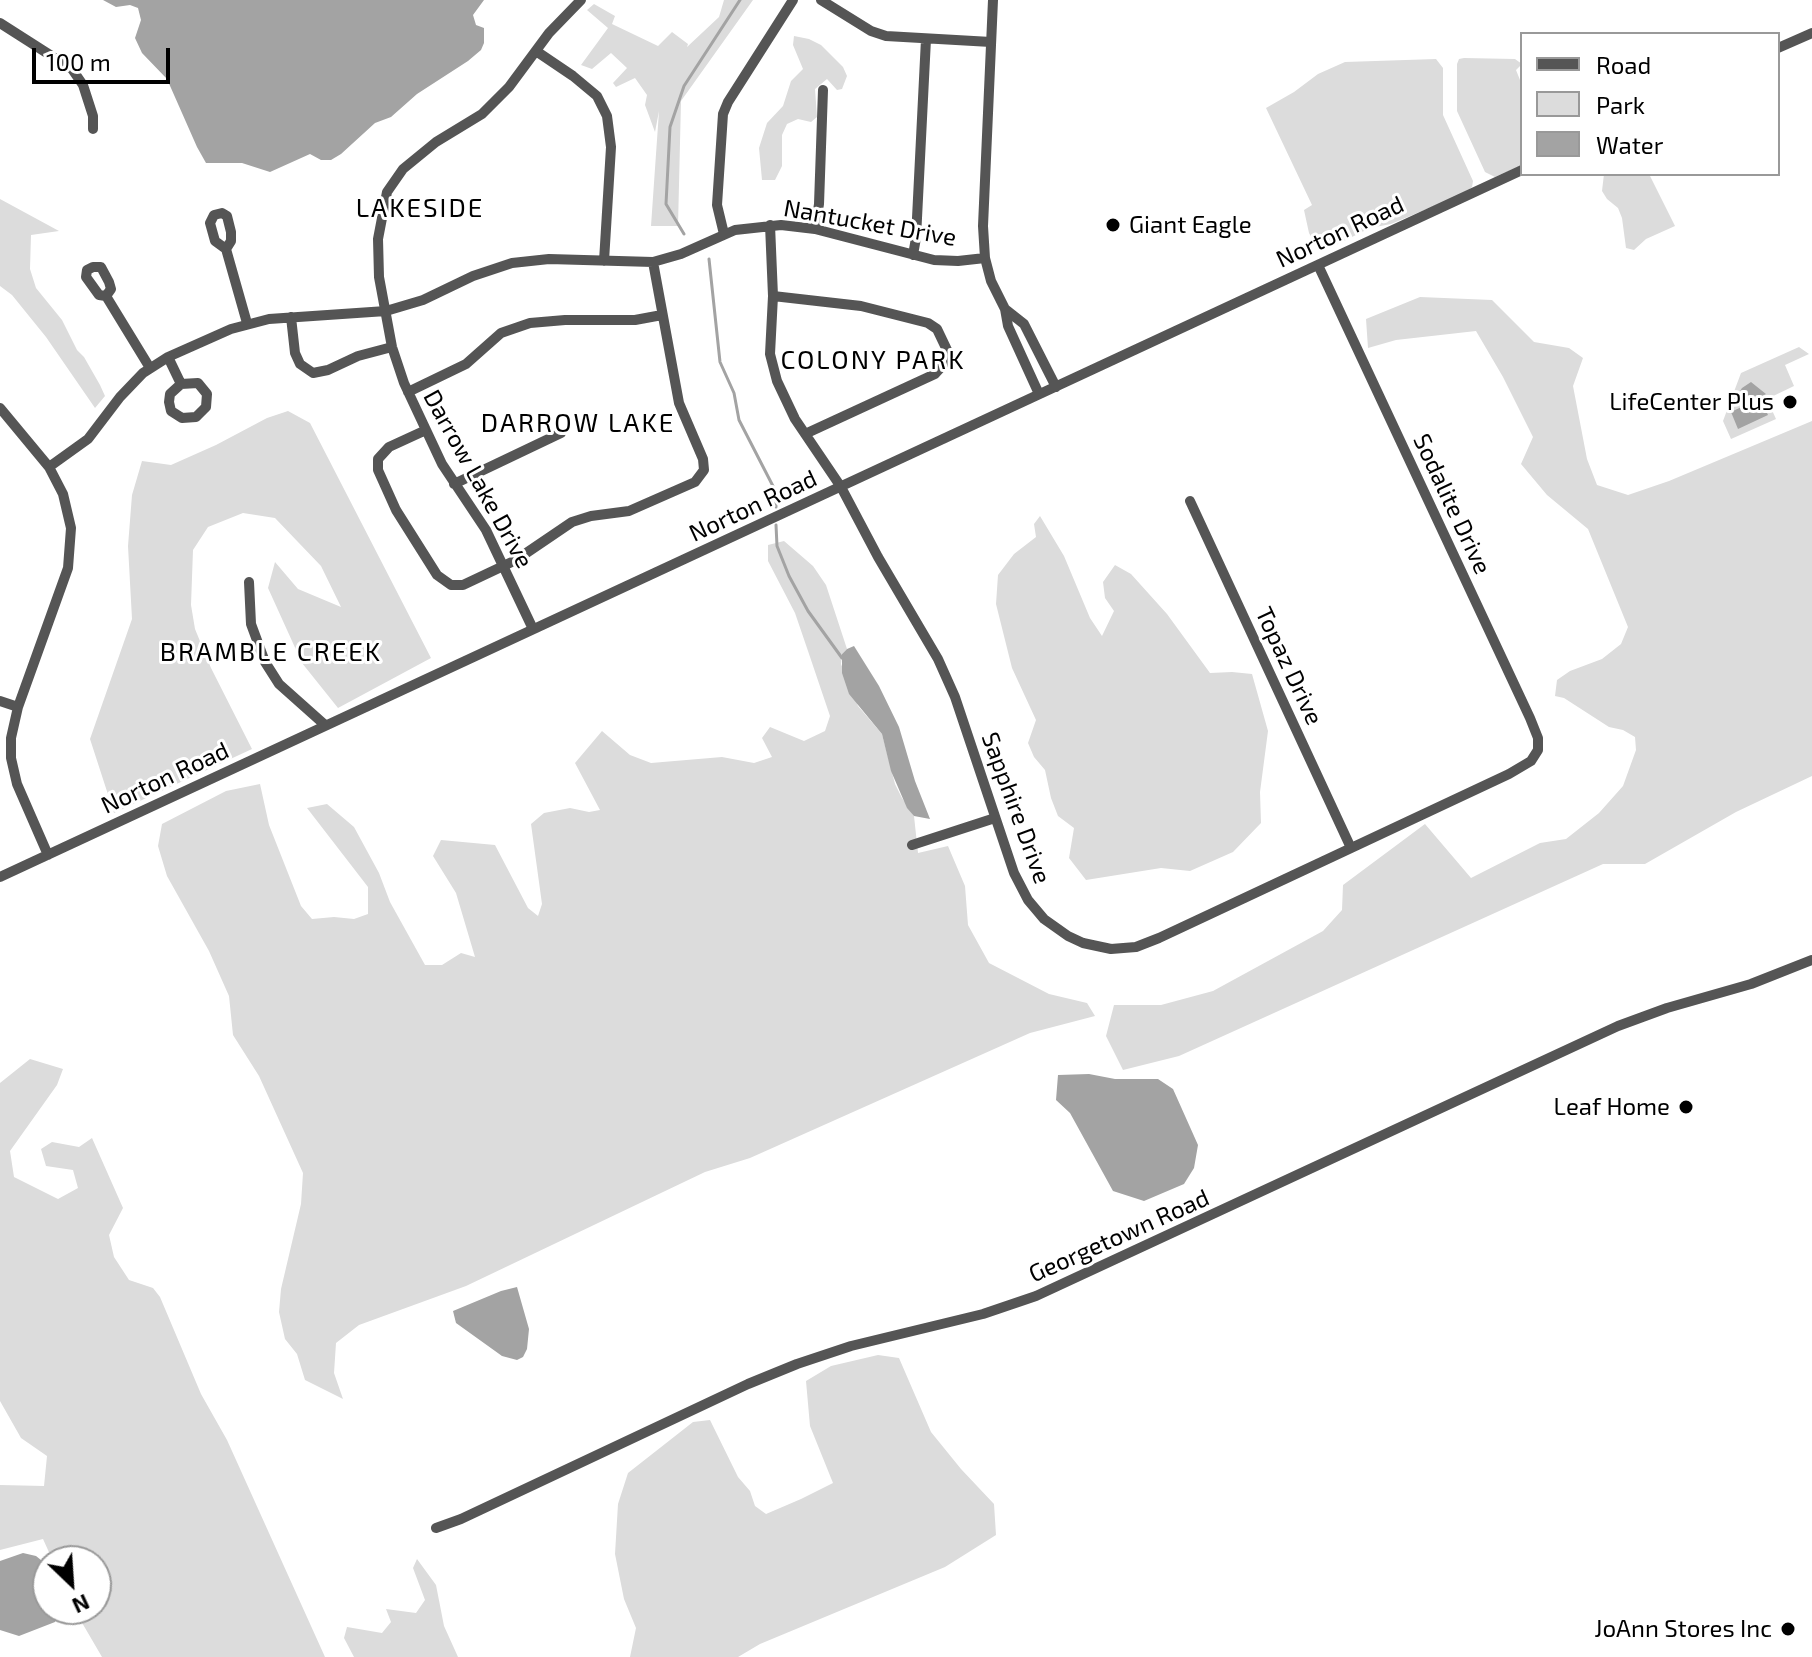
<!DOCTYPE html>
<style>
body{margin:0}
#map{position:relative;width:1812px;height:1657px;overflow:hidden;background:#fff;font-family:"Exo 2",sans-serif}
canvas{display:block}
.legend{position:absolute;left:1520px;top:32px;width:260px;height:144px;box-sizing:border-box;background:#fff;border:2px solid #999;margin:0;padding:10px 14px;list-style:none;font-size:24px;color:#000}
.legend li{display:flex;align-items:center;gap:16px;height:40px}
.legend b{width:40px;border:2px solid #999}
.north{position:absolute;left:32px;top:1545px;width:80px;height:80px;box-sizing:border-box;background:#fff;border:2px solid #999;border-radius:50%;rotate:155deg;font-size:22px;font-weight:700;line-height:32px;text-align:center;color:#000}
.north::after{content:'';display:block;margin:auto;width:28px;height:36px;background:#000;clip-path:polygon(50% 0,100% 100%,50% 72%,0 100%)}
.scale{position:absolute;left:32px;top:48px;width:138px;height:36px;box-sizing:border-box;border:4px solid #000;border-top:0;padding-left:10px;font-size:24px;line-height:28px;white-space:nowrap;color:#000;-webkit-text-stroke:6px #fff;paint-order:stroke}
</style>
<div id="map">
<canvas width="1812" height="1657"></canvas>
<ul class="legend">
<li><b style="height:10px;background:#555"></b>Road</li>
<li><b style="height:22px;background:#dcdcdc"></b>Park</li>
<li><b style="height:22px;background:#a3a3a3"></b>Water</li>
</ul>
<div class="north">N</div>
<div class="scale">100 m</div>
</div>
<script>
const c = document.querySelector('canvas').getContext('2d');
c.lineJoin = 'round';
function fill(path, color) { c.fillStyle = color; c.fill(path, 'evenodd'); }
const toPath = rows => new Path2D(rows.map(r => 'M' + r).join(''));
function stroke(path, color, width, dash) { c.strokeStyle = color; c.lineWidth = width; c.lineCap = dash ? 'butt' : 'round'; c.setLineDash(dash || []); c.stroke(path); }
function drawText(font, color, halo, rows, align = 'center') {
  c.font = font + ' "Exo 2",sans-serif'; c.lineWidth = 6; c.setLineDash([]); c.textBaseline = 'middle'; c.strokeStyle = halo; c.fillStyle = color; for (const [text, x, y, turn = 0] of rows) {
    c.save(); c.translate(x, y); c.rotate((+turn || 0) * Math.PI / 180); c.textAlign = isNaN(turn) ? turn : align; if (halo) c.strokeText(text, 0, 0); c.fillText(text, 0, 0); c.restore();
  }
}
fill(toPath([
 [724,0,753,0,681,101,678,226,651,226,659,111,655,132,645,105,647,95,635,78,616,87,613,83,627,68,611,53,592,69,581,65,608,28,587,10,594,4,615,16,612,24,658,46,672,32,688,44,687,47,719,17],
 [794,36,809,39,821,45,843,67,847,76,842,89,837,90,827,79,815,89,817,117,811,122,798,119,787,124,782,135,782,166,775,180,762,180,759,148,767,123,783,106,791,81,803,69,793,45],
 [1464,58,1515,59,1522,64,1516,70,1522,85,1522,165,1495,177,1485,172,1457,111,1457,64,1459,59],
 [1436,59,1443,68,1443,115,1473,181,1472,187,1465,193,1391,224,1370,228,1330,248,1316,246,1309,233,1304,210,1312,205,1266,108,1294,92,1318,74,1345,62],
 [1604,174,1649,174,1675,226,1646,239,1634,250,1626,248,1622,218,1618,208,1607,199,1602,191],
 [0,199,59,231,31,235,30,269,36,288,62,320,77,350,84,357,100,385,105,396,95,408,46,337,12,295,0,286],
 [1420,297,1492,300,1534,342,1569,348,1583,358,1573,386,1587,459,1597,485,1628,495,1669,481,1812,421,1812,776,1736,812,1645,864,1603,864,1179,1056,1123,1070,1106,1036,1114,1005,1161,1005,1213,991,1323,931,1342,910,1343,885,1425,824,1471,878,1540,843,1566,839,1599,813,1623,786,1636,750,1635,737,1623,730,1609,727,1564,698,1555,696,1557,680,1570,671,1602,659,1621,644,1628,627,1588,529,1547,495,1521,464,1533,437,1503,377,1476,331,1396,340,1368,348,1366,319],
 [1799,347,1809,354,1785,365,1794,386,1767,399,1776,419,1731,439,1723,421,1741,373],
 [288,411,310,423,431,658,338,708,302,663,268,588,275,562,298,589,341,607,321,566,275,518,243,513,208,527,193,550,191,605,195,629,211,668,252,749,114,813,90,739,132,619,128,546,132,495,142,461,171,465,216,445,267,418],
 [1040,516,1064,556,1090,618,1102,636,1114,611,1105,598,1103,582,1115,565,1131,574,1167,614,1210,673,1232,672,1252,674,1268,731,1260,792,1261,823,1233,852,1190,871,1161,868,1086,880,1069,858,1074,828,1058,816,1051,798,1045,770,1034,757,1028,743,1036,720,1012,668,996,604,998,575,1014,554,1036,537,1034,524],
 [784,541,813,566,826,585,847,649,842,654,841,664,858,706,882,734,895,784,902,798,914,816,918,853,948,846,965,886,968,925,989,963,1049,994,1087,1003,1095,1016,1030,1033,750,1158,705,1172,466,1286,359,1325,336,1343,334,1373,343,1399,305,1380,297,1354,285,1339,279,1312,281,1289,301,1204,303,1173,259,1076,233,1035,229,996,209,951,167,876,158,846,162,824,226,791,260,784,269,825,301,906,312,919,334,917,354,919,368,914,368,887,307,808,327,804,354,827,379,873,390,902,425,965,442,965,461,953,475,957,456,893,433,856,441,840,495,845,528,908,538,916,542,904,531,824,544,813,570,808,589,812,600,810,575,763,602,731,630,755,651,763,722,757,754,763,772,757,762,738,770,727,804,741,825,731,830,716,808,651,795,613,768,561,768,545],
 [30,1059,63,1069,57,1085,10,1151,14,1177,58,1199,78,1188,73,1170,46,1166,41,1149,52,1142,79,1147,92,1138,123,1208,109,1235,114,1257,129,1280,153,1288,160,1297,201,1394,227,1440,325,1657,102,1657,74,1609,96,1609,96,1561,53,1561,43,1539,0,1550,0,1485,44,1486,47,1456,21,1438,0,1401,0,1083],
 [878,1355,899,1358,931,1432,961,1469,994,1504,996,1535,945,1567,760,1644,738,1657,630,1657,636,1628,624,1599,615,1554,618,1504,628,1473,693,1422,710,1420,738,1477,750,1491,755,1506,766,1514,801,1499,833,1483,810,1426,806,1381,831,1366],
 [417,1559,436,1585,444,1626,458,1657,354,1657,344,1638,347,1627,382,1633,391,1622,386,1609,416,1613,425,1600,413,1568]
]), '#dcdcdc');
fill(toPath([
 [103,0,484,0,473,15,476,25,484,28,484,43,481,50,468,61,417,94,391,117,375,123,341,154,331,160,321,160,310,154,270,172,242,163,206,163,197,147,167,79,142,53,135,38,141,20,138,8,130,5,116,7],
 [1751,382,1766,394,1746,404,1740,400,1738,394,1742,388],
 [1760,398,1768,415,1738,429,1731,412],
 [854,646,879,686,899,727,915,781,930,819,914,816,907,808,891,771,882,734,849,694,842,673,842,654,847,649],
 [1089,1074,1115,1079,1158,1079,1173,1089,1198,1145,1194,1168,1184,1184,1144,1201,1113,1191,1070,1113,1056,1100,1058,1075],
 [517,1287,529,1329,527,1349,523,1357,517,1360,502,1356,456,1323,453,1311,501,1291],
 [23,1553,36,1556,46,1564,48,1569,48,1609,59,1609,60,1612,55,1622,19,1636,0,1630,0,1561]
]), '#a3a3a3');
stroke(toPath([
 [684,234,666,204,670,127,684,86,740,0],
 [709,259,720,362,734,393,739,420,776,492,776,507],
 [776,525,777,546,789,576,808,611,842,658]
]), '#a3a3a3', 3);
stroke(toPath([
 [821,0,871,31,886,36,991,42],
 [993,0,983,226,985,258,991,281,1005,309,1008,326,1039,394],
 [0,23,72,69,83,85,93,116,93,129],
 [1778,48,1812,33],
 [536,51,573,76,597,96,607,116,611,147,604,261],
 [770,225,773,296,770,354,777,381,795,419,841,487,878,557,938,659,955,697,1014,873,1028,900,1044,919,1068,936,1083,943,1111,949,1136,947,1159,938,1332,857,1509,774,1531,761,1538,750,1538,738,1530,718,1318,265],
 [815,229,819,204,823,90],
 [724,234,717,205,723,114,728,102,793,0],
 [226,249,231,241,231,232,227,216,222,213,214,215,210,223,215,241,226,249,247,323],
 [913,255,916,238,926,39],
 [106,296,111,289,109,282,101,267,93,267,87,270,86,277,99,295,106,296,150,368],
 [773,296,861,306,928,323,937,329,947,350,945,363,935,374,805,434],
 [1005,309,1024,324,1056,387],
 [291,317,295,353,300,364,313,373,328,370,358,356,392,347],
 [168,357,181,384,170,394,169,402,171,411,182,418,196,417,206,407,207,394,198,383,181,384],
 [408,392,466,364,501,333,530,323,565,320,635,320,662,315],
 [0,408,49,467,63,494,71,528,68,568,18,707,11,738,11,758,17,784,48,855],
 [426,430,389,447,378,459,378,470,396,510,437,575,451,585,463,585,516,560,572,522,591,516,629,511,695,482,704,470,703,459,679,403,653,262],
 [49,467,88,439,120,397,143,373,168,357,231,329,269,319,386,311,423,300,473,276,512,263,549,259,653,262,681,254,735,230,781,225,815,229,934,260,958,261,985,258],
 [454,484,561,433],
 [1190,501,1351,848],
 [249,582,251,624,265,662,279,684,325,725],
 [533,629,486,530,442,464,404,383,392,347,379,277,378,239,387,192,403,169,436,142,482,114,509,87,549,33,581,0],
 [0,701,18,707],
 [912,845,995,818],
 [0,877,1522,170],
 [436,1528,461,1519,748,1384,797,1364,851,1346,983,1314,1036,1296,1618,1026,1667,1008,1751,984,1812,960]
]), '#555', 10);
for (const [x, y, r, color] of [
 [1113,225,8,"#000"],
 [1790,402,8,"#000"],
 [1686,1107,8,"#000"],
 [1788,1629,8,"#000"]
]) { const dot = new Path2D(); dot.arc(x, y, r, 0, 2 * Math.PI); c.fillStyle = color; c.fill(dot); stroke(dot, '#fff', 3); }
drawText('24px', '#000', '#fff', [
 ["Nantucket Drive",870,223,10],
 ["Norton Road",1340,232,-25],
 ["Darrow Lake Drive",478,479,61],
 ["Sodalite Drive",1452,504,65],
 ["Norton Road",753,506,-25],
 ["Topaz Drive",1289,666,65],
 ["Norton Road",165,778,-25],
 ["Sapphire Drive",1016,808,70],
 ["Georgetown Road",1119,1236,-24]
]);
drawText('24px', '#000', '#fff', [
 ["Giant Eagle",1129,225,"left"],
 ["LifeCenter Plus",1774,402],
 ["Leaf Home",1670,1107],
 ["JoAnn Stores Inc",1772,1629]
], 'right');
c.letterSpacing = '2px';
drawText('26px', '#000', '#fff', [
 ["LAKESIDE",420,208],
 ["COLONY PARK",873,360],
 ["DARROW LAKE",578,423],
 ["BRAMBLE CREEK",271,652]
]);
c.letterSpacing = '0px';
</script>
